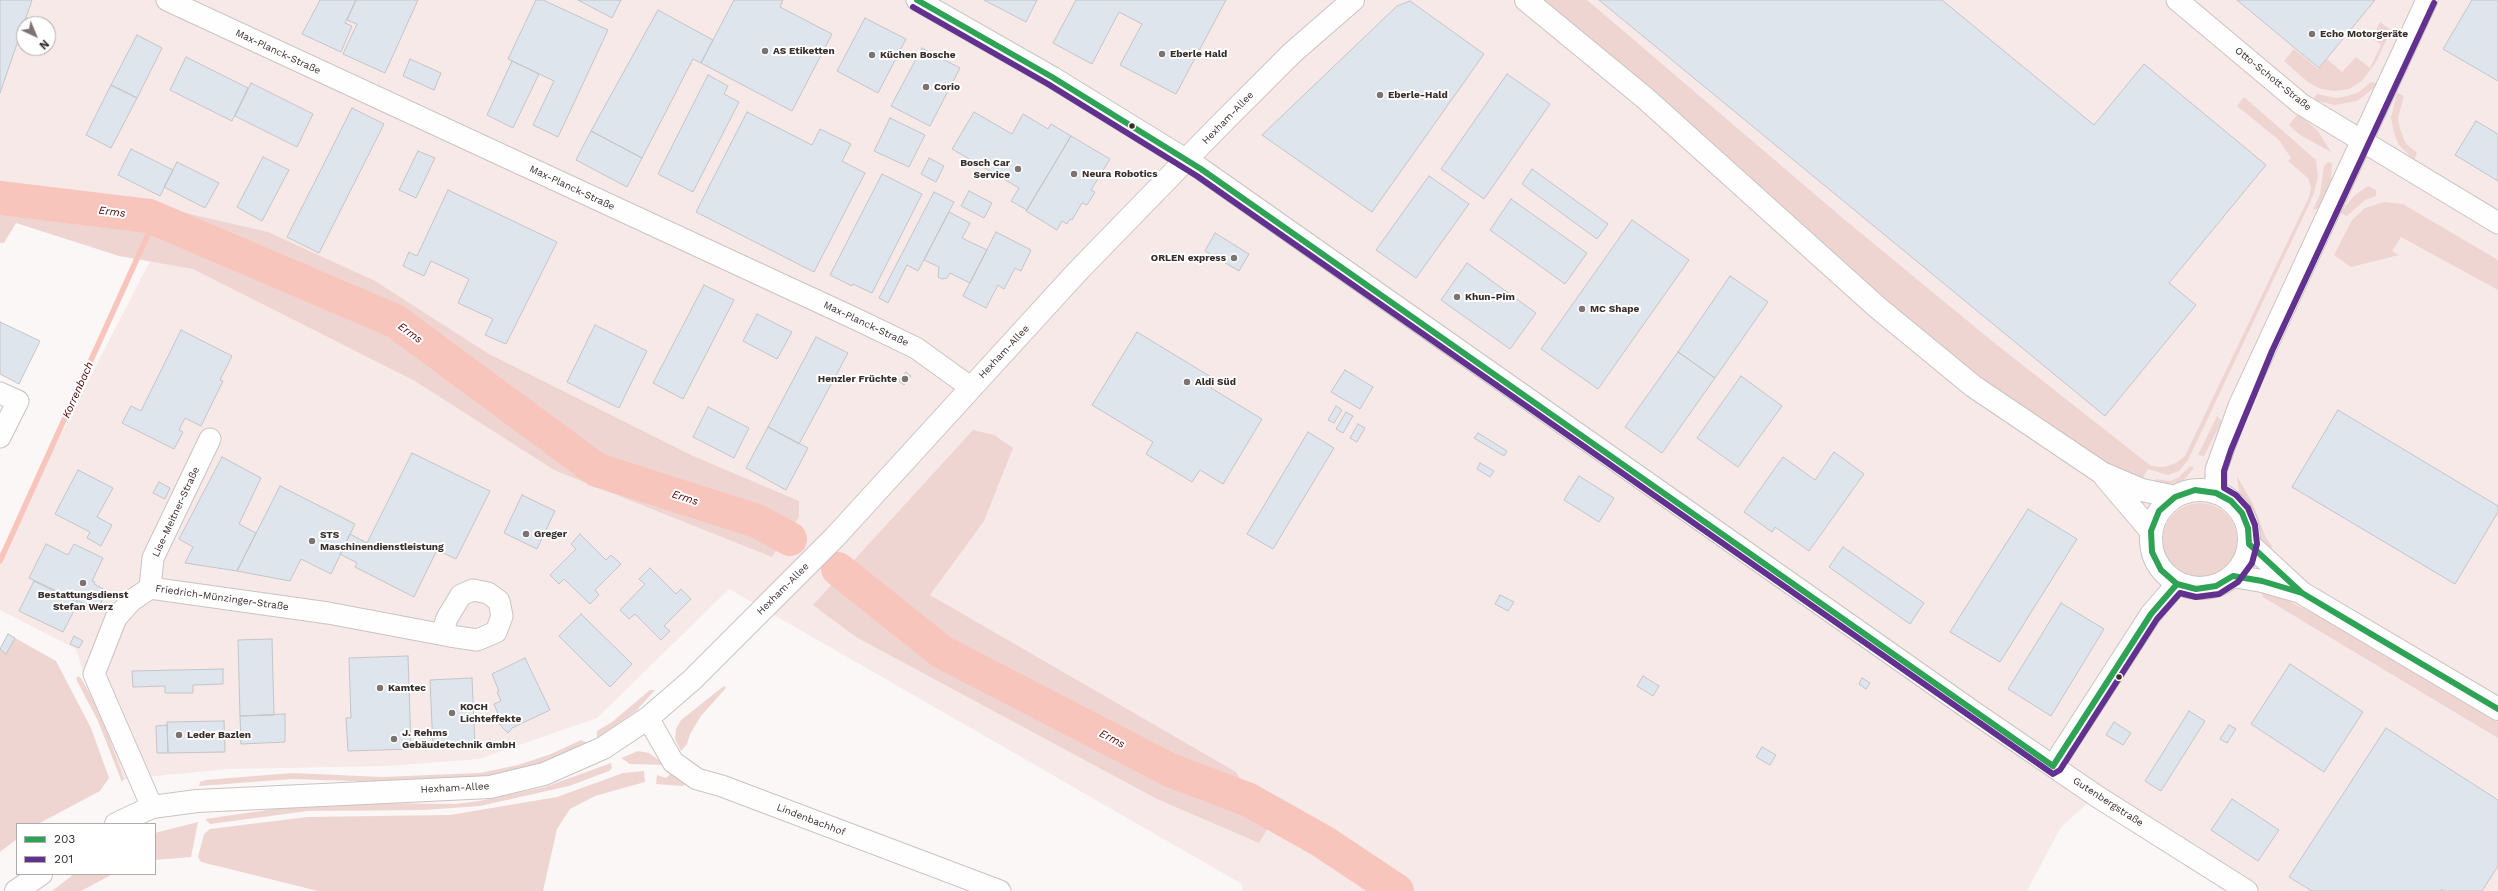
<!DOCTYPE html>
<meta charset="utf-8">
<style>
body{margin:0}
#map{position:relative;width:2498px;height:891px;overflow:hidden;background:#faf7f6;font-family:"Work Sans",sans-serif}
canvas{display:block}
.legend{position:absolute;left:16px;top:823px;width:140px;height:52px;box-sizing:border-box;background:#fff;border:1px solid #afabab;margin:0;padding:5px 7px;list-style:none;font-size:12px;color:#382e2c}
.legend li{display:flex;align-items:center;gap:8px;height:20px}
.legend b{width:20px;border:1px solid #afabab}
.north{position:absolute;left:16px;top:16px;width:40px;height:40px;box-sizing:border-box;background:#fff;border:1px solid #afabab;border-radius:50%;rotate:136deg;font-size:11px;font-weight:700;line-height:16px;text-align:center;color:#382e2c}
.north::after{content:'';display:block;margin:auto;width:14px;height:18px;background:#7c7473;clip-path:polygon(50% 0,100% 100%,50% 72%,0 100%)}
</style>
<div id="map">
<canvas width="2498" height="891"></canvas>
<ul class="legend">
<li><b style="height:5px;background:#2ea355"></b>203</li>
<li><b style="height:5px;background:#62308e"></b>201</li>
</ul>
<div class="north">N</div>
</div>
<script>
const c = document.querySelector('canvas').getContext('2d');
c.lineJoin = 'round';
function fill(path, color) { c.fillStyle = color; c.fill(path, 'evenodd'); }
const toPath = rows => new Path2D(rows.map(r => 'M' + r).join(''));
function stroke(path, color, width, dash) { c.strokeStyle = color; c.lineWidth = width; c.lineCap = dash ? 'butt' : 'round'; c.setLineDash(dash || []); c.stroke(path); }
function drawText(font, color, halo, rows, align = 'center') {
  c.font = font + ' "Work Sans",sans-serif'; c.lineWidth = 4; c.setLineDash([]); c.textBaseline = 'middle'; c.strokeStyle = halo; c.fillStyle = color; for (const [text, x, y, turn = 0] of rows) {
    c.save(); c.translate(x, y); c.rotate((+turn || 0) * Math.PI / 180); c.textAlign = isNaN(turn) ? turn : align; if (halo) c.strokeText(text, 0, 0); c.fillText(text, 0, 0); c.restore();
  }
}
fill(toPath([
 [0,0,2498,0,2498,891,2250,891,2097,795,2061,827,2027,891,1242,891,1242,884,729,589,597,718,479,759,389,766,228,769,124,779,106,728,90,694,76,649,0,610,0,553,172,218,0,185],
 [24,24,48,24,48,48,24,48]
]), '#f7e9e7');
fill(toPath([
 [1544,0,1587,0,1845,220,1992,341,2151,466,2164,467,2176,463,2185,456,2309,197,2311,187,2308,178,2288,161,2291,158,2279,140,2237,106,2244,97,2316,160,2318,177,2313,196,2188,460,2179,471,2168,475,2148,469,2142,479,2086,453,1988,388,1891,307,1711,143],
 [2380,22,2391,30,2376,62,2362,81,2349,89,2334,91,2321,89,2309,83,2284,61,2294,49,2318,69,2327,59,2342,72,2356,57,2370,68,2381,45,2372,38],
 [2371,82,2379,84,2357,101,2335,105,2312,100,2317,94,2336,98,2348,96,2359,92],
 [2397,93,2404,96,2398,118,2400,129,2406,144,2417,153,2414,160,2399,145,2394,133,2391,118],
 [2298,114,2318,131,2331,152,2300,135,2289,125],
 [2328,162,2332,163,2331,181,2321,207,2313,210,2320,194,2324,166],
 [0,181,138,202,268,232,375,281,489,354,691,455,799,501,799,517,772,557,554,470,415,381,193,269,119,256,16,223,4,243,0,243],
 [2368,186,2376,190,2376,196,2365,200,2347,216,2340,213,2354,196],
 [2384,202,2403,204,2498,260,2498,290,2401,237,2392,251,2399,255,2351,267,2334,255,2352,220,2365,208],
 [2217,416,2222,421,2204,456,2198,455],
 [973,430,994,435,1013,448,984,521,930,595,1236,772,1269,826,1259,843,1157,799,856,637,813,605],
 [2190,466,2194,468,2182,482,2173,485,2154,483,2156,479,2170,481,2178,478],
 [2237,476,2253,504,2266,538,2272,546,2270,552,2259,538,2255,520,2239,491],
 '2163 540a37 37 0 1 1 74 0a37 37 0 1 1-74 0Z',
 [2261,592,2284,599,2332,622,2498,722,2498,738,2281,608,2263,597],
 [8,634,56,661,91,728,109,778,100,791,38,824,17,824,17,839,0,852,0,649],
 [78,676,81,678,90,694,106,728,124,779,122,782,98,721,76,679],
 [724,686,726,688,701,716,690,734,687,744,681,751,675,739,676,729,681,720],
 [650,690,655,690,636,711,597,738,597,731,612,722],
 [581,740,587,743,551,760,521,771,482,778,381,782,292,779,199,786,200,782,206,780,292,773,382,777,480,773,518,765,551,754],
 [638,751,649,753,666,765,630,764,621,758],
 [611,763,612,768,609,771,569,786,480,806,424,810,308,811,210,824,205,819,288,807,375,803,455,804,479,801,545,787],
 [644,771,645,782,595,796,570,809,557,829,543,891,318,891,201,862,198,857,204,834,210,829,307,817,450,815,557,797,623,773],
 [672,772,689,783,682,786,656,784,657,775,666,778],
 [198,822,191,857,155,860,155,833],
 [74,874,113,874,81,891,52,891]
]), '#efd5d1');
stroke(toPath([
 [0,561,155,219]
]), '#f8c5bd', 5.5);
stroke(toPath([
 [0,198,149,216,395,321,597,470,757,521,790,539],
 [838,569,942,652,1170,770,1249,800,1322,841,1397,891]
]), '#f8c5bd', 34);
const building = toPath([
 [0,0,32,0,0,93,0,0],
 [320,0,356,0,345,23,352,26,341,52,302,34,320,0],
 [356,0,418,0,385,73,343,54,357,24,347,20,356,0],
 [536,0,543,0,608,30,558,137,533,125,554,81,508,59,536,0],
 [578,0,621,0,612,18,578,0],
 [734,0,783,0,780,7,832,34,792,111,701,63,734,0],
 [984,0,1037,0,1026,22,984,0],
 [1076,0,1226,0,1176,94,1120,65,1142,24,1119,12,1092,64,1053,43,1076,0],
 [1599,0,1942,0,2094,125,2144,64,2266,165,2169,283,2196,305,2105,416,1599,0],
 [2237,0,2375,0,2319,68,2237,0],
 [2472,0,2498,0,2498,81,2443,49,2472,0],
 [1410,1,1484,54,1372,212,1262,135,1397,6,1410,1],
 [658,10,713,40,701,63,693,59,642,158,591,131,658,10],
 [865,18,906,39,878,93,837,71,865,18],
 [137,35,162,48,137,98,111,85,137,35],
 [922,48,960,68,930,126,891,106,922,48],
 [186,57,248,88,232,121,170,90,186,57],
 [410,59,441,73,434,90,403,76,410,59],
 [512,61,539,74,513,128,487,115,512,61],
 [1507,74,1550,104,1484,199,1441,169,1507,74],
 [708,75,728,86,724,94,739,102,693,192,658,174,708,75],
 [251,83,313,114,297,147,235,116,251,83],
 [111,85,137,98,111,148,86,135,111,85],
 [352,108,384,124,319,253,287,237,352,108],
 [747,112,812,145,820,129,851,144,842,161,865,173,814,272,696,212,747,112],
 [974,112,1012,134,1023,114,1048,129,1051,124,1071,136,1027,210,1011,201,1019,188,952,149,974,112],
 [890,118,925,135,909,167,874,151,890,118],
 [2476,121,2498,134,2498,181,2455,155,2476,121],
 [591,131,642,158,627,187,576,160,591,131],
 [1071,136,1110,159,1091,190,1095,192,1087,205,1082,203,1072,220,1070,219,1067,224,1062,221,1057,230,1026,211,1071,136],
 [131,149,173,170,160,196,118,175,131,149],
 [418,151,435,158,416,198,399,190,418,151],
 [263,157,289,170,262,221,237,207,263,157],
 [929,158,944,166,936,182,921,174,929,158],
 [177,162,219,183,205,208,164,187,177,162],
 [1532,169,1608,224,1597,239,1522,184,1532,169],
 [882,174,922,194,872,293,853,284,852,286,830,275,882,174],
 [1429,176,1469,204,1416,278,1376,250,1429,176],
 [448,190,557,242,506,344,485,335,493,319,458,303,469,279,431,261,424,276,403,266,409,252,417,256,448,190],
 [969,191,992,203,984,218,961,206,969,191],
 [934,192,954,202,918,271,907,265,888,303,879,298,934,192],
 [1511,199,1587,253,1565,284,1490,230,1511,199],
 [949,212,970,223,962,238,987,250,970,283,950,273,947,278,942,279,938,277,939,267,924,260,949,212],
 [1632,220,1689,260,1598,389,1541,349,1632,220],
 [996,232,1031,250,1021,271,1015,268,1004,289,998,285,986,308,963,296,996,232],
 [1215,233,1249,254,1239,271,1205,251,1215,233],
 [1467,263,1536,313,1510,349,1441,300,1467,263],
 [1730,276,1768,302,1715,378,1678,352,1730,276],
 [704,285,734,300,683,399,653,383,704,285],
 [757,314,792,332,777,359,743,341,757,314],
 [0,322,40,341,19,384,0,374,0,322],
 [595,325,647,351,619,408,567,382,595,325],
 [181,330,232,356,220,380,223,381,201,426,185,418,179,430,183,432,174,449,122,423,131,406,141,411,181,330],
 [1137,332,1216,380,1211,388,1262,419,1223,484,1200,470,1192,482,1146,454,1153,442,1092,405,1137,332],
 [816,337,848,353,799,444,768,427,816,337],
 [1678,352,1715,378,1662,453,1625,427,1678,352],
 [1345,370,1373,387,1360,409,1331,392,1345,370],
 [906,372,911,376,904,385,899,381,906,372],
 [1741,376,1782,406,1738,467,1697,438,1741,376],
 [1336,406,1342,410,1334,423,1328,420,1336,406],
 [708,407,749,428,734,458,693,437,708,407],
 [2338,410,2498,506,2498,512,2455,584,2292,487,2338,410],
 [1346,412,1353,416,1343,433,1336,429,1346,412],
 [1358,424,1365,428,1357,442,1350,438,1358,424],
 [768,427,808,448,786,490,746,468,768,427],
 [1308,432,1334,448,1273,549,1247,534,1308,432],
 [1478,433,1507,451,1504,456,1474,438,1478,433],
 [1834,452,1864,474,1809,551,1775,527,1772,532,1744,512,1783,457,1815,480,1834,452],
 [412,453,490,491,456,559,437,550,414,597,355,567,357,563,340,554,350,534,367,543,412,453],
 [222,457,261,478,239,524,256,533,237,571,185,563,193,547,179,539,222,457],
 [1480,463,1494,471,1490,477,1477,469,1480,463],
 [78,470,113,488,97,517,112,525,101,546,87,538,90,532,55,514,78,470],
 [1579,476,1614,498,1599,522,1564,500,1579,476],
 [159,482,170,488,165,499,153,493,159,482],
 [280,486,355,524,331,574,301,559,290,581,237,571,280,486],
 [522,495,555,511,537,549,504,533,522,495],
 [2028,509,2077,539,2000,662,1950,632,2028,509],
 [580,534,606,560,611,555,621,564,595,590,599,595,590,604,564,579,559,584,550,575,576,549,571,544,580,534],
 [46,544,68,555,74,544,103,558,92,581,95,582,94,584,107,591,97,610,29,578,46,544],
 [1843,547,1924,603,1910,624,1829,567,1843,547],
 [650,568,676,594,681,589,691,599,664,626,670,631,661,640,635,614,629,619,620,610,645,584,639,579,650,568],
 [34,581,78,603,63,632,19,611,34,581],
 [1500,595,1514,602,1508,611,1495,604,1500,595],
 [2061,603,2104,629,2051,716,2008,689,2061,603],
 [581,614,632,664,610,687,559,636,581,614],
 [8,634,15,638,6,654,0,649,8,634],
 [74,636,83,641,79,648,70,644,74,636],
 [272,639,274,715,240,716,238,640,272,639],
 [408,656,411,749,348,751,346,718,351,718,349,658,408,656],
 [525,658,550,710,512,728,508,733,499,724,499,716,494,704,501,701,497,692,499,691,492,674,525,658],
 [2290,664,2363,712,2324,772,2251,724,2290,664],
 [223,669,223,684,193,685,193,693,165,693,165,686,133,687,132,671,223,669],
 [1643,676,1659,686,1653,696,1637,686,1643,676],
 [472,678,475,746,433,748,430,680,472,678],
 [1862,678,1870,683,1866,689,1859,684,1862,678],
 [2189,711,2205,721,2161,791,2145,781,2189,711],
 [285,714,285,742,241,744,240,716,285,714],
 [224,721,225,752,168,753,167,722,224,721],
 [2114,722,2131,733,2123,745,2106,735,2114,722],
 [167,725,168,753,157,753,156,726,167,725],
 [2229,725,2236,729,2227,743,2220,739,2229,725],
 [2386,728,2498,800,2498,866,2482,891,2445,891,2442,889,2441,891,2312,891,2289,877,2386,728],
 [1762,747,1776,755,1770,765,1756,757,1762,747],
 [2232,799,2279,830,2258,861,2211,830,2232,799]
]);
fill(building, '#dfe5ed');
stroke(building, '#c3c5c8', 1);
const minor = toPath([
 [167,0,858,320,916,348,970,387],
 [917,0,1052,77,1201,169,1975,713,2098,797,2247,891],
 [2177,0,2301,104,2498,223],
 [0,393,18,401,0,437],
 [2216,493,2216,470,2239,406,2427,0],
 [150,588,153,558,210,439],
 [648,718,673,762,697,779,722,786,1000,891],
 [2053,766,2151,614,2177,584],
 [152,807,94,674,116,618,131,601,150,588,328,613,450,636,477,640,496,632,502,616,499,601,488,593,473,590,461,595,447,618,442,634]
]);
const tertiary = toPath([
 [1526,0,1645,98,1877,307,1973,386,2102,473,2142,490,2175,497],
 [2105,477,2151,531],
 '2151 539a49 49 0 1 1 98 0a49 49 0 1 1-98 0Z',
 [2249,544,2302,593,2498,709],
 [2233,576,2262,581,2297,591]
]);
const secondary = toPath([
 [116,824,152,807,197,801,490,787,544,774,603,748,648,718,692,680,835,537,1077,272,1216,129,1292,53,1353,0],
 [16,891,41,874]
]);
stroke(minor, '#cac3c2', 23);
stroke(tertiary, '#cac3c2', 24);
stroke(secondary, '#cac3c2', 24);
stroke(minor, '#fefefe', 21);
stroke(tertiary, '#fefefe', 22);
stroke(secondary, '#fefefe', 22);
stroke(toPath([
 [917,0,1052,77,1201,169,2053,766],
 [2195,490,2216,493,2231,501,2242,513,2248,528,2249,544,2302,593,2262,581,2233,576,2216,586,2196,589,2177,584,2161,570,2152,552,2151,531,2159,511,2175,497,2195,490],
 [2302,593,2498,709,2364,630,2302,593],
 [2053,766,2151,614,2177,584]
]), '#2ea355', 6);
stroke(toPath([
 [913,7,1048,84,1197,176,2053,774,2060,770,2157,619,2180,593,2196,597,2219,594,2238,582,2252,563,2257,544,2255,525,2248,508,2236,495,2224,488,2224,471,2231,450,2272,351,2434,3]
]), '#62308e', 6);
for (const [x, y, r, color] of [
 [2312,34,4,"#7c7473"],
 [765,51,4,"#7c7473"],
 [1162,54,4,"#7c7473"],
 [872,55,4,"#7c7473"],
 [926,87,4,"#7c7473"],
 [1380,95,4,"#7c7473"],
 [1132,126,3.5,"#382e2c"],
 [1018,169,4,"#7c7473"],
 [1074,174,4,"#7c7473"],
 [1234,258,4,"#7c7473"],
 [1457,297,4,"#7c7473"],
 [1582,309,4,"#7c7473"],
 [905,379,4,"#7c7473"],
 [1187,382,4,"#7c7473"],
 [526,534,4,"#7c7473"],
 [312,541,4,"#7c7473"],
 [83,583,4,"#7c7473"],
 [2119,677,3.5,"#382e2c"],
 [380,688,4,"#7c7473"],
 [452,713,4,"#7c7473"],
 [179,735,4,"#7c7473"],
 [394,739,4,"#7c7473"]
]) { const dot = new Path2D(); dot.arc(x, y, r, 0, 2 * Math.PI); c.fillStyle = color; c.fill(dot); stroke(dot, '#fff', 1.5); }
drawText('bold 10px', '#382e2c', '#fff', [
 ["Echo Motorgeräte",2320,34],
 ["AS Etiketten",773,51],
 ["Eberle Hald",1170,54],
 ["Küchen Bosche",880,55],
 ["Corio",934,87],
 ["Eberle-Hald",1388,95],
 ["Bosch Car",1010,163,"right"],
 ["Service",1010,175,"right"],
 ["Neura Robotics",1082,174],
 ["ORLEN express",1226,258,"right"],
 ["Khun-Pim",1465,297],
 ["MC Shape",1590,309],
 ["Henzler Früchte",897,379,"right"],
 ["Aldi Süd",1195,382],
 ["Greger",534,534],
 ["STS",320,535],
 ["Maschinendienstleistung",320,547],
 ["Bestattungsdienst",83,595,"center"],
 ["Stefan Werz",83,607,"center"],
 ["Kamtec",388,688],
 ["KOCH",460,707],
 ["Lichteffekte",460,719],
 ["J. Rehms",402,733],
 ["Gebäudetechnik GmbH",402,745],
 ["Leder Bazlen",187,735]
], 'left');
drawText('10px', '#382e2c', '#fff', [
 ["Max-Planck-Straße",278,52,25],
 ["Otto-Schott-Straße",2273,79,39],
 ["Hexham-Allee",1228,118,-46],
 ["Max-Planck-Straße",572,188,25],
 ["Max-Planck-Straße",866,324,25],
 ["Hexham-Allee",1004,352,-47],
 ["Lise-Meitner-Straße",176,512,-65],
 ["Hexham-Allee",783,589,-45],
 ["Friedrich-Münzinger-Straße",222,598,8],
 ["Hexham-Allee",455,788,-3],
 ["Gutenbergstraße",2108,802,33],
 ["Lindenbachhof",811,820,21]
]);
drawText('italic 11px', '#570102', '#fff', [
 ["Erms",112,212,7],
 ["Erms",410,333,36],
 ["Korrenbach",78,390,-66],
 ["Erms",685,498,18],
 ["Erms",1112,739,27]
]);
</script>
